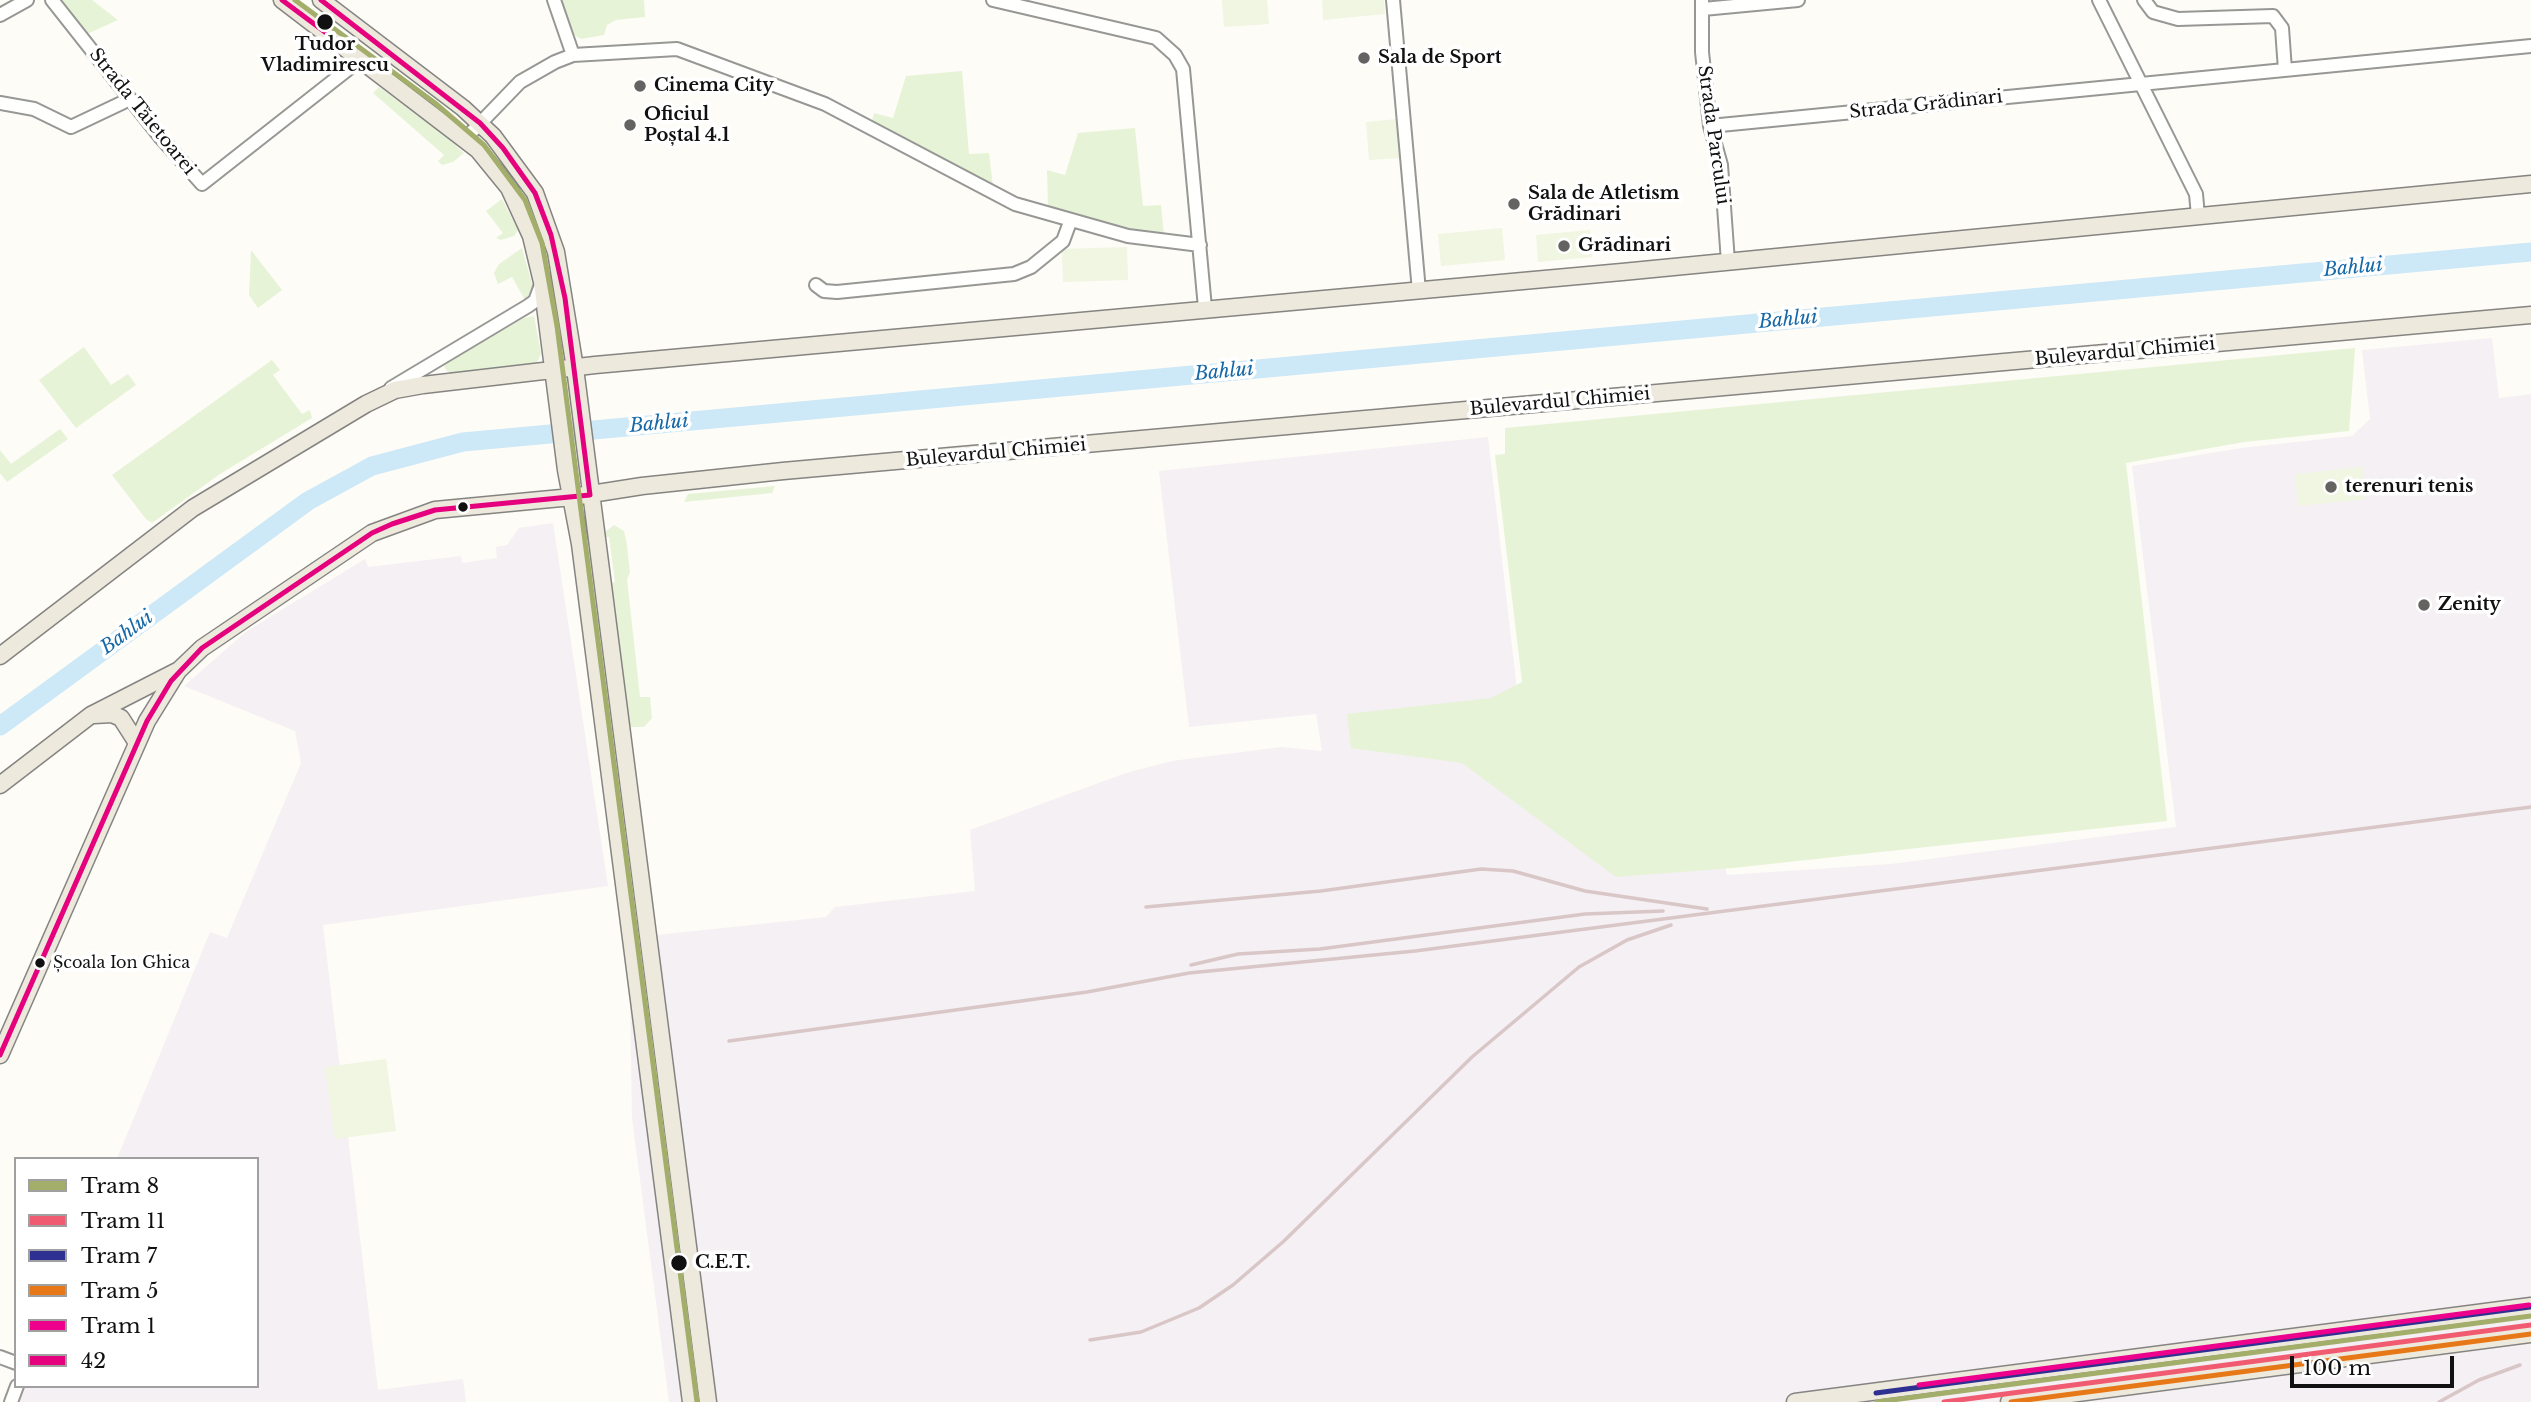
<!DOCTYPE html>
<meta charset="utf-8">
<style>
body{margin:0}
#map{position:relative;width:2531px;height:1402px;overflow:hidden;background:#fdfcf7;font-family:"Libre Baskerville",serif}
canvas{display:block}
.legend{position:absolute;left:14px;top:1157px;width:245px;height:231px;box-sizing:border-box;background:#fff;border:2px solid #a0a0a0;margin:0;padding:9px 12px;list-style:none;font-size:21px;color:#111}
.legend li{display:flex;align-items:center;gap:14px;height:35px}
.legend b{width:35px;border:2px solid #a0a0a0}
.scale{position:absolute;left:2290px;top:1356px;width:164px;height:32px;box-sizing:border-box;border:4px solid #111;border-top:0;padding-left:9px;font-size:21px;line-height:24px;white-space:nowrap;color:#111;-webkit-text-stroke:5px #fff;paint-order:stroke}
</style>
<div id="map">
<canvas width="2531" height="1402"></canvas>
<ul class="legend">
<li><b style="height:9px;background:#a2ae6a"></b>Tram 8</li>
<li><b style="height:9px;background:#f05b72"></b>Tram 11</li>
<li><b style="height:9px;background:#2e3092"></b>Tram 7</li>
<li><b style="height:9px;background:#e77817"></b>Tram 5</li>
<li><b style="height:9px;background:#ec008c"></b>Tram 1</li>
<li><b style="height:9px;background:#e5007d"></b>42</li>
</ul>
<div class="scale">100 m</div>
</div>
<script>
const c = document.querySelector('canvas').getContext('2d');
c.lineJoin = 'round';
function fill(path, color) { c.fillStyle = color; c.fill(path, 'evenodd'); }
const toPath = rows => new Path2D(rows.map(r => 'M' + r).join(''));
function stroke(path, color, width, dash) { c.strokeStyle = color; c.lineWidth = width; c.lineCap = dash ? 'butt' : 'round'; c.setLineDash(dash || []); c.stroke(path); }
function drawText(font, color, halo, rows, align = 'center') {
  c.font = font + ' "Libre Baskerville",serif'; c.lineWidth = 7; c.setLineDash([]); c.textBaseline = 'middle'; c.strokeStyle = halo; c.fillStyle = color; for (const [text, x, y, turn = 0] of rows) {
    c.save(); c.translate(x, y); c.rotate((+turn || 0) * Math.PI / 180); c.textAlign = isNaN(turn) ? turn : align; if (halo) c.strokeText(text, 0, 0); c.fillText(text, 0, 0); c.restore();
  }
}
fill(toPath([
 [2492,338,2499,398,2531,394,2531,1402,669,1402,632,1118,629,938,826,917,835,907,975,891,970,830,1126,773,1172,761,1281,747,1322,751,1316,714,1189,727,1159,471,1488,437,1517,690,1683,669,1727,875,1891,864,2176,827,2132,466,2241,448,2352,436,2370,419,2362,350],
 [553,523,608,886,323,925,378,1390,463,1379,466,1402,15,1402,22,1386,257,1386,257,1159,117,1159,210,932,227,938,301,763,295,731,184,686,247,631,365,559,368,567,461,556,462,563,497,558,496,547,507,545,519,528]
]), '#f5f0f3');
fill(toPath([
 [62,0,92,0,118,20,87,34],
 [560,0,644,0,645,17,616,20,607,25,604,35,581,39,572,34],
 [962,71,969,154,989,153,993,186,872,121,874,113,893,118,906,76],
 [379,87,444,135,464,153,453,162,442,165,438,161,444,155,373,93],
 [1135,128,1143,206,1161,205,1164,235,1122,228,1048,208,1047,170,1065,175,1078,133],
 [502,199,518,230,514,236,501,240,496,238,503,233,486,211],
 [522,248,533,287,525,300,512,277,498,284,494,273,499,264],
 [251,250,282,290,258,308,249,295],
 [534,316,541,353,537,363,451,373,446,370,444,366,447,362,524,318],
 [84,347,111,385,128,374,136,385,76,428,39,380],
 [2355,348,2349,431,2244,442,2126,463,2167,821,1733,868,1616,877,1462,763,1351,748,1347,714,1491,698,1522,682,1495,455,1505,454,1505,428],
 [272,360,280,370,273,375,302,414,310,410,312,418,220,474,152,523,146,519,112,475],
 [60,429,68,439,7,482,0,473,0,450,11,464],
 [775,486,772,493,684,502,688,494],
 [614,525,624,531,627,545,630,573,627,579,640,697,650,697,652,718,644,727,629,727,609,583,615,582,609,537,605,537,605,532]
]), '#e7f3d7');
fill(toPath([
 [1222,0,1267,0,1269,24,1224,27],
 [1322,0,1384,0,1385,14,1323,20],
 [1397,119,1401,158,1369,160,1366,122],
 [1502,228,1505,260,1441,266,1438,234],
 [1590,230,1592,257,1538,262,1536,235],
 [1127,247,1128,280,1063,282,1062,249],
 [2363,467,2366,499,2298,506,2295,474],
 [386,1059,396,1131,335,1139,325,1067]
]), '#f0f6e1');
stroke(toPath([
 [0,726,308,501,372,466,463,442,2531,252]
]), '#cde8f7', 19);
const minor = toPath([
 [52,0,161,138,202,184,361,59],
 [554,0,573,55],
 [993,0,1156,38,1175,55,1183,69,1205,308],
 [1393,0,1419,291],
 [1702,0,1702,52,1710,126,1721,165,1728,262],
 [2099,0,2196,194,2198,216],
 [2144,0,2153,12,2178,19,2273,16,2282,28,2285,70],
 [1703,9,1798,0],
 [0,15,27,0],
 [0,103,34,109,71,127,130,99],
 [1710,126,2531,46],
 [465,139,520,82,555,62,573,55,677,49,825,104,1015,204,1128,236,1200,245],
 [816,285,824,291,837,292,1014,274,1031,267,1063,241,1070,222],
 [391,388,528,306,535,301,542,282],
 [0,1357,16,1363],
 [11,1402,17,1386]
]);
const major = toPath([
 [282,0,478,150,509,188,531,236,542,282,566,470,580,544,691,1402],
 [321,0,463,108,493,136,535,193,556,252,575,368,708,1402],
 [0,656,193,508,366,404,395,390,423,385,595,365,1622,272,2531,184],
 [94,715,112,714,121,718,137,743],
 [0,785,91,715,179,670,202,648,372,533,435,510,572,497,642,486,783,471,2531,315],
 [0,1055,147,721,178,671],
 [1795,1402,2531,1306],
 [2009,1402,2531,1334]
]);
stroke(minor, '#979795', 16);
stroke(major, '#858482', 19);
stroke(minor, '#fffffe', 12);
stroke(major, '#ede9dc', 16);
stroke(toPath([
 [1146,907,1321,891,1481,869,1513,871,1585,891,1707,909],
 [1191,965,1238,954,1320,949,1585,914,1663,911],
 [729,1041,1087,992,1189,973,1415,951,2531,807],
 [1090,1340,1141,1332,1199,1308,1233,1285,1284,1241,1472,1057,1579,967,1627,940,1671,925],
 [2439,1402,2479,1380,2520,1365]
]), '#d9c6c7', 3.5);
stroke(toPath([
 [282,0,341,44],
 [0,1055,147,721,171,681,202,648,372,533,392,524,435,510,590,495,565,298,551,235,535,193,503,148,480,123,321,0]
]), '#e5007d', 5);
stroke(toPath([
 [295,0,435,103,484,145,525,200,542,243,557,326,697,1402],
 [1877,1402,2531,1316]
]), '#a2ae6a', 5);
stroke(toPath([
 [1944,1402,2531,1325]
]), '#f05b72', 5);
stroke(toPath([
 [1876,1393,2530,1307]
]), '#2e3092', 5);
stroke(toPath([
 [2011,1402,2531,1334]
]), '#e77817', 5);
stroke(toPath([
 [1919,1385,2529,1305]
]), '#ec008c', 5);
for (const [x, y, r, color] of [
 [325,22,9,"#111"],
 [1364,58,7,"#646362"],
 [640,86,7,"#646362"],
 [630,125,7,"#646362"],
 [1514,204,7,"#646362"],
 [1564,246,7,"#646362"],
 [2331,487,7,"#646362"],
 [463,507,6,"#111"],
 [2424,605,7,"#646362"],
 [40,963,6,"#111"],
 [679,1263,9,"#111"]
]) { const dot = new Path2D(); dot.arc(x, y, r, 0, 2 * Math.PI); c.fillStyle = color; c.fill(dot); stroke(dot, '#fff', 2.5); }
drawText('16px', '#111', '#fff', [
 ["Școala Ion Ghica",53,963]
], 'left');
drawText('bold 18px', '#111', '#fff', [
 ["Tudor",325,45],
 ["Vladimirescu",325,66],
 ["C.E.T.",695,1263,"left"]
]);
drawText('bold 18px', '#111', '#fff', [
 ["Sala de Sport",1378,58],
 ["Cinema City",654,86],
 ["Oficiul",644,115],
 ["Poștal 4.1",644,136],
 ["Sala de Atletism",1528,194],
 ["Grădinari",1528,215],
 ["Grădinari",1578,246],
 ["terenuri tenis",2345,487],
 ["Zenity",2438,605]
], 'left');
drawText('18px', '#111', '#fff', [
 ["Strada Grădinari",1926,105,-6],
 ["Strada Tăietoarei",142,112,51],
 ["Strada Parcului",1713,135,82],
 ["Bulevardul Chimiei",2125,352,-5],
 ["Bulevardul Chimiei",1560,402,-5],
 ["Bulevardul Chimiei",996,453,-5]
]);
drawText('italic 19px', '#1768a6', '#fff', [
 ["Bahlui",2353,268,-5],
 ["Bahlui",1788,320,-5],
 ["Bahlui",1224,372,-5],
 ["Bahlui",659,424,-5],
 ["Bahlui",127,633,-36]
]);
</script>
